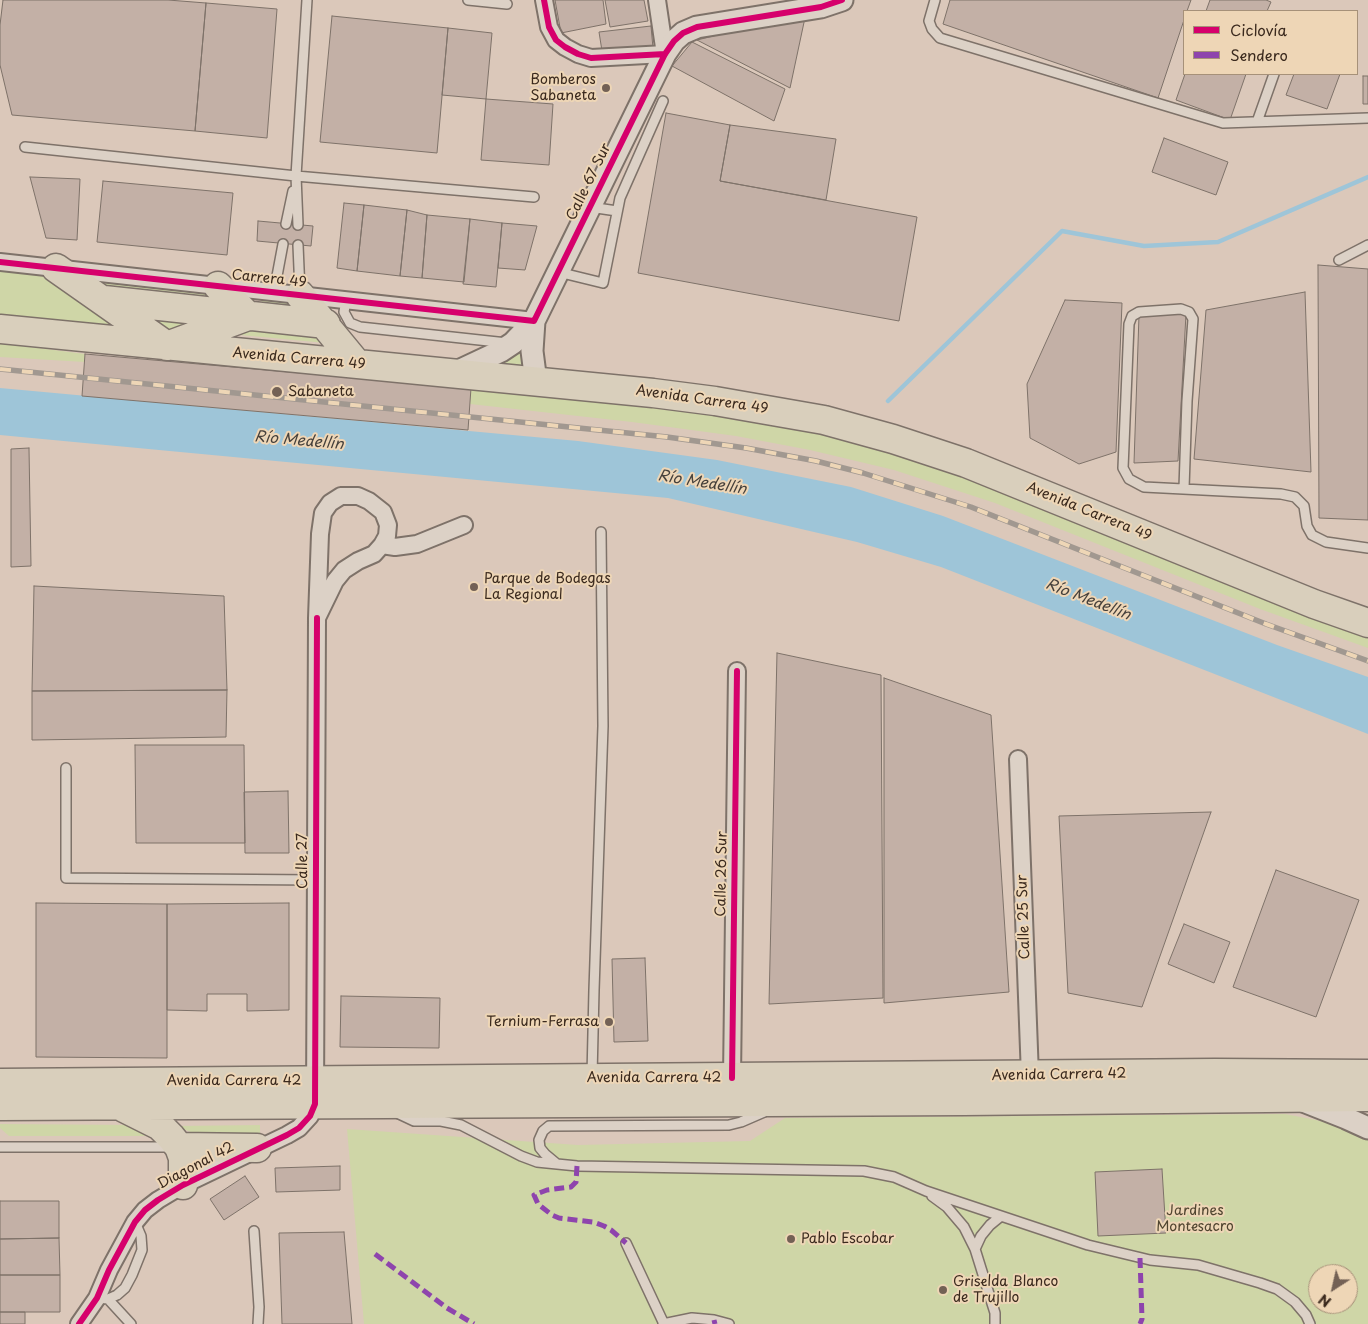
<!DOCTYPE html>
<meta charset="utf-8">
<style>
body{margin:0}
#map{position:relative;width:1368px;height:1324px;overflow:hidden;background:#dbc8ba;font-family:"Playpen Sans",sans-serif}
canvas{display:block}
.legend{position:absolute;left:1183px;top:10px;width:175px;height:65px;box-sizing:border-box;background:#eed6b6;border:1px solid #a69179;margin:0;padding:6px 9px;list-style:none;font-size:15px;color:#3b2a1e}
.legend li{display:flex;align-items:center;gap:10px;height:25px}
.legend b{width:25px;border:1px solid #a69179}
.north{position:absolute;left:1308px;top:1264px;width:50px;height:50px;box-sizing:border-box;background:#eed6b6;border:1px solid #a69179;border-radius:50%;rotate:215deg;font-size:14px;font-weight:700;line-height:20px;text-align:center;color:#3b2a1e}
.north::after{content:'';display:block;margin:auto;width:18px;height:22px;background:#736155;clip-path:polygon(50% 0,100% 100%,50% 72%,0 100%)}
</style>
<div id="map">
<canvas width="1368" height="1324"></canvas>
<ul class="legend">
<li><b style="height:6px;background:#d6006c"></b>Ciclovía</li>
<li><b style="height:6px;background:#8e44ad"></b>Sendero</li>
</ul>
<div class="north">N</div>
</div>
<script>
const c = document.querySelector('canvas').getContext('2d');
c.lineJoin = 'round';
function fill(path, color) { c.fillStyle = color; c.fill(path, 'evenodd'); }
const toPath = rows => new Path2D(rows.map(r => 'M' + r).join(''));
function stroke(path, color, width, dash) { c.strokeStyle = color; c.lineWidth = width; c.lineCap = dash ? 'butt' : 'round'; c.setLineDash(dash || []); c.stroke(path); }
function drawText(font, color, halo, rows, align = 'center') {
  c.font = font + ' "Playpen Sans",sans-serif'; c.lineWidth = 4; c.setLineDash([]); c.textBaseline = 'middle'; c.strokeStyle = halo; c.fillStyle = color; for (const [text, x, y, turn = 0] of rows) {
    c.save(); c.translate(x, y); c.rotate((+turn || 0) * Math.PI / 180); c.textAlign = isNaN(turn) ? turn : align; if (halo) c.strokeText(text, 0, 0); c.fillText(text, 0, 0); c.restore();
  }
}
fill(toPath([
 [0,268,54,274,132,331,0,316],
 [85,273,204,286,220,302,109,292],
 [255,291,286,294,294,308,264,305],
 [132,309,212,320,170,333],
 [252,323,307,329,326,343,230,334],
 [0,343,85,354,85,362,0,357],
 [521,346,526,371,485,364],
 [471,388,680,407,796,428,886,451,1006,492,1368,636,1368,648,1260,609,995,503,894,470,810,450,736,436,632,422,470,404],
 [1285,1114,1316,1120,1350,1129,1368,1138,1368,1324,364,1324,347,1129,578,1145,750,1141,785,1118],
 [1318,1274,1348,1274,1348,1304,1318,1304],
 [0,1124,133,1125,148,1136,9,1136,0,1128],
 [260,1125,260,1138,204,1138,177,1126]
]), '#cfd6a7');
fill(toPath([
 [0,388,578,441,717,460,851,487,943,516,1277,645,1368,677,1368,734,941,567,857,542,668,498,0,435]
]), '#9ec5d8');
stroke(toPath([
 [888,401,1062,231,1144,246,1218,242,1368,177]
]), '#9ec5d8', 4.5);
const building = toPath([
 [3,0,168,0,206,3,195,131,12,115,0,65,0,25,3,0],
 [555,0,603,0,606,24,561,33,555,0],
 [605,0,644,0,648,21,610,27,605,0],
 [950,0,1191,0,1187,11,1184,11,1184,20,1158,98,943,24,950,0],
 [1210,0,1266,0,1271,2,1267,11,1206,11,1210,0],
 [206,3,277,9,267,138,195,131,206,3],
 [806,13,790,88,697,40,806,13],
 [332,16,448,28,437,153,320,142,332,16],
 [651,26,653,48,602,51,599,32,651,26],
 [448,28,492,33,486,99,442,95,448,28],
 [692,42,785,89,774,121,672,66,692,42],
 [1185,74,1246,74,1230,120,1176,100,1185,74],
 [1294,74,1340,74,1327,109,1286,95,1294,74],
 [1363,76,1368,76,1368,104,1363,104,1363,76],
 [486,99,553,104,549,165,481,160,486,99],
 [666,113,730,125,720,181,917,217,899,321,638,273,666,113],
 [730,125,836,139,826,200,720,181,730,125],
 [1164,138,1228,162,1216,195,1152,172,1164,138],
 [30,177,80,179,77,240,46,238,30,177],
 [103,181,233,193,227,255,97,242,103,181],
 [344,203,364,205,357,271,337,268,344,203],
 [364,205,407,210,400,276,357,271,364,205],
 [407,210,427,215,422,278,400,276,407,210],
 [427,215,470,219,464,282,422,278,427,215],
 [470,219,502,223,496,287,463,284,470,219],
 [258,221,313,226,311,246,257,241,258,221],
 [502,223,537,226,525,270,498,268,502,223],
 [1318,265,1368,269,1368,520,1319,518,1318,265],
 [1305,292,1311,472,1194,459,1206,310,1305,292],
 [1065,300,1122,303,1116,452,1079,464,1030,438,1027,384,1065,300],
 [1186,314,1178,461,1134,463,1139,315,1186,314],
 [85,354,471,388,468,430,82,396,85,354],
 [29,448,31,566,11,567,11,449,29,448],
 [34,586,224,596,227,690,32,691,34,586],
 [777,653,881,675,883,998,769,1004,777,653],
 [884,678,991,715,1009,992,884,1003,884,678],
 [227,690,226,737,32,740,32,691,227,690],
 [135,745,244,745,245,843,136,843,135,745],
 [288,791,289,853,245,853,244,792,288,791],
 [1211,812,1142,1007,1068,993,1059,816,1211,812],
 [1276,870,1359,900,1316,1017,1233,987,1276,870],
 [36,903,167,904,167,1058,36,1057,36,903],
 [289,903,289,1010,247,1011,247,994,207,994,207,1011,167,1010,167,904,289,903],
 [1184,924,1230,942,1214,983,1168,964,1184,924],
 [645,958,648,1041,614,1042,612,959,645,958],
 [341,996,440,998,439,1048,340,1047,341,996],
 [340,1166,340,1190,276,1192,275,1168,340,1166],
 [1162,1169,1166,1233,1098,1236,1095,1172,1162,1169],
 [245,1176,259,1197,224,1220,210,1199,245,1176],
 [0,1201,59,1201,59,1238,0,1239,0,1201],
 [344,1232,352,1324,282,1324,279,1233,344,1232],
 [59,1238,60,1275,0,1275,0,1239,59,1238],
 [0,1275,60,1275,60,1312,0,1312,0,1275],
 [0,1312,25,1312,25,1324,0,1324,0,1312]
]);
fill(building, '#c3b0a6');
stroke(building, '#7e7269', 1);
const service = toPath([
 [468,0,507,4],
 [935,0,929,21,932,29,940,38,1223,123,1368,118],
 [1257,122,1274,74],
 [25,147,296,176,534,197],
 [590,207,617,211],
 [286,224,293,191],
 [298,225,296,176,307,0],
 [298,245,300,292],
 [1339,260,1368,245],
 [558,272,603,283,620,198,663,101],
 [274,292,283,244],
 [346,300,344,312,350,323,360,327,507,343],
 [1184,488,1187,401,1193,319,1189,312,1181,309,1139,312,1132,316,1129,324,1123,468,1129,479,1144,487,1281,494,1295,497,1304,506,1307,526,1312,535,1326,542,1368,548],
 [66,768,66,878,316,880],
 [592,1076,594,990,603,726,601,532],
 [397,1113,414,1121,441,1121,461,1125,521,1156,537,1162,577,1166,864,1171,894,1177,926,1191,1088,1245,1150,1260,1198,1265,1260,1283,1277,1289,1295,1302,1306,1315,1310,1324],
 [0,1147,172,1147],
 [557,1164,545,1154,540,1148,539,1140,543,1131,549,1126,729,1125,741,1122,764,1112],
 [932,1196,947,1207,964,1227,975,1249,995,1313,995,1324],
 [254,1231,259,1307,258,1324],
 [626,1243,664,1324],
 [975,1249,981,1236,990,1225,1001,1216],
 [97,1298,108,1299,117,1295,125,1288,132,1275,142,1250,141,1236,135,1222],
 [108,1299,131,1324],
 [663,1324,692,1318,714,1320,729,1324]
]);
const minor = toPath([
 [544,0,549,27,556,40,565,47,578,54,591,58,665,54,657,0],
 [0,262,534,321],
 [341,496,358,496,369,501,383,512,388,525,387,536,382,545,374,554,358,561,344,570,335,581,317,618,320,534,323,513,330,503,341,496],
 [382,545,395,547,417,544,464,525],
 [1018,759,1030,1076],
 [732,1078,737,671],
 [79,1324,97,1298,109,1270,135,1222,145,1210,158,1200,183,1185,287,1135,299,1128,310,1116,315,1104,317,618]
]);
const tertiary = toPath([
 [534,321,532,351,536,382],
 [452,374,501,351,513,343,534,321,665,54,674,41,683,33,697,27,821,7,842,0],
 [1303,1101,1346,1118,1368,1128]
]);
const trunk = toPath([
 [56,268,167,346,248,316,218,286],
 [300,295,357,364],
 [104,300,326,324],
 [0,329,653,393,715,401,824,420,893,439,966,463,1314,604,1368,623],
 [0,1083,1215,1073,1368,1074],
 [0,1106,963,1101,1368,1097],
 [124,1108,160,1126,171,1137,179,1147,183,1158,183,1185],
 [179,1147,257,1148]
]);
stroke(service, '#7e7269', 12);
stroke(minor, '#7e7269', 20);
stroke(tertiary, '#7e7269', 25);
stroke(trunk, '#7e7269', 31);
stroke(service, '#dcd1c6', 9);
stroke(minor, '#dcd1c6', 16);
stroke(tertiary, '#dcd1c6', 21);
stroke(trunk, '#d9cfbc', 28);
const rail = toPath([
 [0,369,667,437,746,448,816,461,863,473,971,507,1266,624,1368,661]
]);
stroke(rail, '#a19890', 5.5);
stroke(rail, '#eed6b6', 4, [11]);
stroke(toPath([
 [577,1166,576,1182,571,1187,547,1190,534,1195,538,1204,552,1215,559,1218,593,1222,604,1226,611,1230,626,1243],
 [375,1254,447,1308,474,1324],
 [1140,1258,1142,1319,1140,1324],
 [714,1320,715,1324]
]), '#8e44ad', 5, [10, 5]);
stroke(toPath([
 [544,0,549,27,556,40,565,47,578,54,591,58,665,54],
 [0,262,534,321,665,54,674,41,683,33,697,27,821,7,842,0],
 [732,1078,737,671],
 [79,1324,97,1298,109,1270,135,1222,145,1210,158,1200,183,1185,287,1135,299,1128,310,1116,315,1104,317,618]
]), '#d6006c', 6);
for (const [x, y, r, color] of [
 [606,88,5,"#736155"],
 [277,392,6,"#736155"],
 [474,587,5,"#736155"],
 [609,1022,5,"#736155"],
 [791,1239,5,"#736155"],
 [943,1290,5,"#736155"]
]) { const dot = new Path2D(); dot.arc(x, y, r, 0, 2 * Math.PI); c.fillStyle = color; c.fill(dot); stroke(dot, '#eed6b6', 2); }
drawText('14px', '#3b2a1e', '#eed6b6', [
 ["Bomberos",596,80,"right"],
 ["Sabaneta",596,96,"right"],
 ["Sabaneta",288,392],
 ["Parque de Bodegas",484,579],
 ["La Regional",484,595],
 ["Ternium-Ferrasa",599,1022,"right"],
 ["Pablo Escobar",801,1239],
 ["Griselda Blanco",953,1282],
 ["de Trujillo",953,1298]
], 'left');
drawText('14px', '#3b2a1e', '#eed6b6', [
 ["Calle 67 Sur",589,182,-64],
 ["Carrera 49",269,279,6],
 ["Avenida Carrera 49",299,359,5],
 ["Avenida Carrera 49",702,400,8],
 ["Avenida Carrera 49",1089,512,22],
 ["Calle 27",303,861,-90],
 ["Calle 26 Sur",722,874,-89],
 ["Calle 25 Sur",1024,917,-92],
 ["Avenida Carrera 42",1059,1075,-1],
 ["Avenida Carrera 42",654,1078],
 ["Avenida Carrera 42",234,1081],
 ["Diagonal 42",196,1166,-28]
]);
drawText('14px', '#504530', '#eed6b6', [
 ["Jardines",1195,1211],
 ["Montesacro",1195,1227]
]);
drawText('italic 15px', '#46413c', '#eed6b6', [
 ["Río Medellín",299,441,5],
 ["Río Medellín",702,483,9],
 ["Río Medellín",1088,600,21]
]);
</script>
